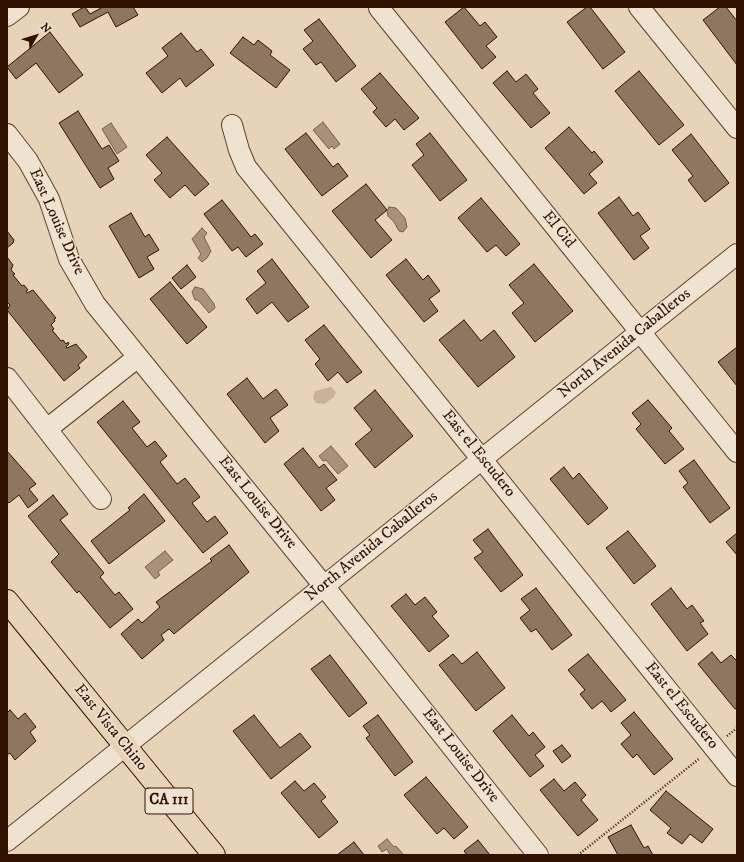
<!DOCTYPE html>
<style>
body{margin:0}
#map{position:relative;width:744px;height:862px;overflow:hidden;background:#e6d3b8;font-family:"IM FELL DW Pica",serif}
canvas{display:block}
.frame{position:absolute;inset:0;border:8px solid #311201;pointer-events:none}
.north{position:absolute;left:16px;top:16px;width:40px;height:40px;-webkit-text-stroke:3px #efe2d1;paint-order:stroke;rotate:51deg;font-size:11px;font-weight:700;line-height:16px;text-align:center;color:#311201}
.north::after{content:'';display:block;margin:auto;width:14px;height:18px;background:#311201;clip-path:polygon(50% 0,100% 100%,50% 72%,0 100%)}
</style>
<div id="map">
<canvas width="744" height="862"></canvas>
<div class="frame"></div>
<div class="north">N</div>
</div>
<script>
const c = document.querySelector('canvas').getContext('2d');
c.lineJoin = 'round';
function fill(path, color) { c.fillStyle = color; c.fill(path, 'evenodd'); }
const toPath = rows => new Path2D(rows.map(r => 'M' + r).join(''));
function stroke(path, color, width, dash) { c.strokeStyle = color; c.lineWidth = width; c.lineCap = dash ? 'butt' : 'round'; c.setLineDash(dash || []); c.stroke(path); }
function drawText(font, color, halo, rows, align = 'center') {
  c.font = font + ' "IM FELL DW Pica",serif'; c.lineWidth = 3; c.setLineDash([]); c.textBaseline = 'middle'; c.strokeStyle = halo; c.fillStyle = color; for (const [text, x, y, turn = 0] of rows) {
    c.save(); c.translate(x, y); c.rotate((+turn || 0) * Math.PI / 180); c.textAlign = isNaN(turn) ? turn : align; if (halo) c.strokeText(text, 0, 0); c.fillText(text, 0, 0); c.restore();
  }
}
fill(toPath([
 [331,387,336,392,334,397,324,404,316,403,313,398,315,391]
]), '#c7b299');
const water = toPath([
 [323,122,340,144,334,149,332,146,329,149,313,130,323,122],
 [111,123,127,147,117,154,102,129,111,123],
 [389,207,396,208,405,218,407,227,403,232,399,231,394,222,388,216,387,211,389,207],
 [202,228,207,233,204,237,211,251,207,258,202,262,198,258,201,254,192,239,202,228],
 [195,287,203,289,214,304,215,308,209,313,198,300,195,300,192,292,195,287],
 [331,446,348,466,338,474,326,460,323,461,319,456,331,446],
 [165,551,173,560,158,572,160,575,155,579,145,567,165,551],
 [387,839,394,847,396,846,404,855,390,855,387,849,382,852,378,846,387,839]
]);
fill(water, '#a8917a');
stroke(water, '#785e4a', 1);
const building = toPath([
 [84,7,85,7,90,14,103,7,133,7,138,15,116,27,108,12,80,27,72,14,84,7],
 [464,7,480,26,485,22,497,37,486,46,496,57,482,69,445,22,464,7],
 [587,7,590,7,625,52,603,69,567,22,587,7],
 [720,7,726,7,737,21,737,65,703,20,720,7],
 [319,19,356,66,336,82,321,62,316,65,303,49,313,41,304,30,319,19],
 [50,32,83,75,59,93,36,63,16,79,7,67,50,32],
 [181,33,197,52,201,49,214,65,186,87,180,78,162,93,146,73,168,56,162,48,181,33],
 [243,37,254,45,258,40,272,51,270,55,290,70,276,88,230,53,243,37],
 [507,71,516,82,526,74,538,89,533,93,550,113,531,128,493,83,507,71],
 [639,71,684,125,659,145,615,91,639,71],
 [380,73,419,118,404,130,395,119,386,127,373,112,377,108,361,89,380,73],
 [78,111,102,149,109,145,119,161,108,168,114,179,100,188,59,123,78,111],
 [569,127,592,153,594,151,603,162,589,174,597,183,584,194,545,148,569,127],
 [306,133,333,167,338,163,348,176,322,196,285,149,306,133],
 [430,133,467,180,440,201,412,165,424,155,416,144,430,133],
 [691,134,729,183,705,202,688,180,693,176,672,150,691,134],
 [167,137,209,184,195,196,185,185,170,198,154,180,162,173,146,155,167,137],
 [366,184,387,210,375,220,392,240,371,258,332,211,366,184],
 [619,197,633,216,638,212,650,229,640,236,649,248,634,260,598,213,619,197],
 [481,198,520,244,506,256,496,245,487,252,458,218,481,198],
 [222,200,251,237,255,234,263,244,246,257,238,247,232,251,204,214,222,200],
 [131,213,145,237,149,234,159,250,147,257,154,269,139,278,109,226,131,213],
 [7,231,14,240,13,243,7,248,7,231],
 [7,257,13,265,11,270,15,274,13,275,22,286,24,285,28,290,26,291,27,293,33,290,56,318,54,319,55,321,51,325,54,329,52,330,61,341,63,340,66,344,68,342,69,344,66,347,67,348,76,344,87,357,78,365,80,368,64,381,7,310,10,305,7,302,7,257],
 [272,259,309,307,288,322,272,302,257,314,246,299,266,283,257,271,272,259],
 [406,259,423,280,428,275,440,291,429,299,438,311,424,322,386,275,406,259],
 [534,264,573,311,535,342,512,313,524,303,509,285,534,264],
 [187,265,196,277,181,289,172,278,187,265],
 [170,282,207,327,187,344,150,299,170,282],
 [464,320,481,341,494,330,515,357,478,387,439,340,464,320],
 [324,325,362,372,347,383,338,372,328,381,315,364,320,359,305,340,324,325],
 [737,347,737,386,718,362,737,347],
 [247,378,263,399,276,389,288,405,270,418,279,431,265,443,227,394,247,378],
 [375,390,413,436,375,468,355,444,372,430,354,408,375,390],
 [648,400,672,428,669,431,684,449,665,464,636,429,641,424,632,413,648,400],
 [123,401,140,422,132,428,147,447,155,441,167,456,160,462,177,484,185,478,200,497,192,503,207,522,215,516,228,533,203,553,97,422,123,401],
 [303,448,319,468,324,464,337,480,326,488,335,500,321,511,284,464,303,448],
 [7,451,36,484,29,489,38,500,28,508,19,495,9,503,7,501,7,451],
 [694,460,730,508,710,523,683,487,688,483,679,471,694,460],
 [564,467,573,479,579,473,608,508,588,525,550,479,564,467],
 [144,494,165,521,109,564,91,541,130,510,128,508,144,494],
 [53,495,68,514,60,520,104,573,100,577,115,595,119,592,133,609,110,628,79,591,77,593,51,562,59,554,28,516,53,495],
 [488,529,523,575,501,592,474,558,483,552,473,540,488,529],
 [628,531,656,566,634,584,606,548,628,531],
 [737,533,737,555,726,542,737,533],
 [229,545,249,572,174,634,169,629,161,635,164,640,142,659,121,634,138,619,142,623,160,607,156,602,212,561,210,559,229,545],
 [536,588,572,635,552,650,536,629,531,632,520,618,530,610,521,599,536,588],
 [671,588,687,609,692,605,704,621,700,623,708,634,687,651,651,604,671,588],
 [406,594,415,605,425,597,437,612,432,616,449,636,429,652,391,606,406,594],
 [477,652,505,688,476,711,439,665,453,654,462,664,477,652],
 [712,652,721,663,731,655,737,661,737,708,735,709,698,664,712,652],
 [588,654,626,700,611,712,602,701,592,709,580,694,585,690,568,670,588,654],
 [330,655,367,703,349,717,311,669,330,655],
 [10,710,18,719,25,713,36,727,30,732,36,741,15,760,10,753,7,755,7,713,10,710],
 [634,712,673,759,654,775,637,754,633,758,621,744,631,735,621,723,634,712],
 [254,715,280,748,300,733,311,747,271,779,233,731,254,715],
 [378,715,413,762,395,776,366,738,370,735,363,726,378,715],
 [512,715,529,736,533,732,545,747,535,755,544,766,530,777,493,731,512,715],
 [562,745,571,756,562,763,553,751,562,745],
 [426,777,468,827,454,839,444,828,437,834,404,795,426,777],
 [554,779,564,791,575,782,586,795,581,800,598,820,578,836,540,790,554,779],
 [295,781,304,791,314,783,326,797,321,801,338,822,319,838,281,793,295,781],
 [666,791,713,829,702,843,690,834,682,844,667,833,671,828,650,810,666,791],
 [631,825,644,848,648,846,653,855,618,855,608,837,631,825],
 [478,840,490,855,467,855,464,851,478,840],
 [354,842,364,855,337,855,354,842]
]);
fill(building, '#8f7660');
stroke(building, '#311201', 1);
const minor = toPath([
 [639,7,737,128],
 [379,8,737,452],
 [7,16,19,7],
 [232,125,239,150,246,167,737,776],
 [7,134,28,161,49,199,69,259,95,304,324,586,538,855],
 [7,378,101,499],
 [47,429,138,357],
 [7,841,737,254]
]);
const major = toPath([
 [7,601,214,855]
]);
stroke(minor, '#5e422f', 22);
stroke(major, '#311201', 24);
stroke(toPath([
 [727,736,737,728],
 [578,855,700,758]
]), '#311201', 2.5, [1, 2]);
stroke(minor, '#efe2d1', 20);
stroke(major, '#e6d3b8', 22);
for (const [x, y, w] of [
 [169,801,48]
]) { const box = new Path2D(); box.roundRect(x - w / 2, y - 13, w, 26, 3); c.fillStyle = '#efe2d1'; c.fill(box); stroke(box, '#311201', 1); }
drawText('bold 15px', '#311201', null, [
 ["CA 111",169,801]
]);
drawText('16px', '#311201', '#efe2d1', [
 ["East Louise Drive",56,222,66],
 ["El Cid",558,230,51],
 ["North Avenida Caballeros",625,344,-39],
 ["East el Escudero",478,454,51],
 ["East Louise Drive",257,503,51],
 ["North Avenida Caballeros",372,547,-39],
 ["East el Escudero",681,706,51],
 ["East Vista Chino",110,728,51],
 ["East Louise Drive",460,756,52]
]);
</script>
